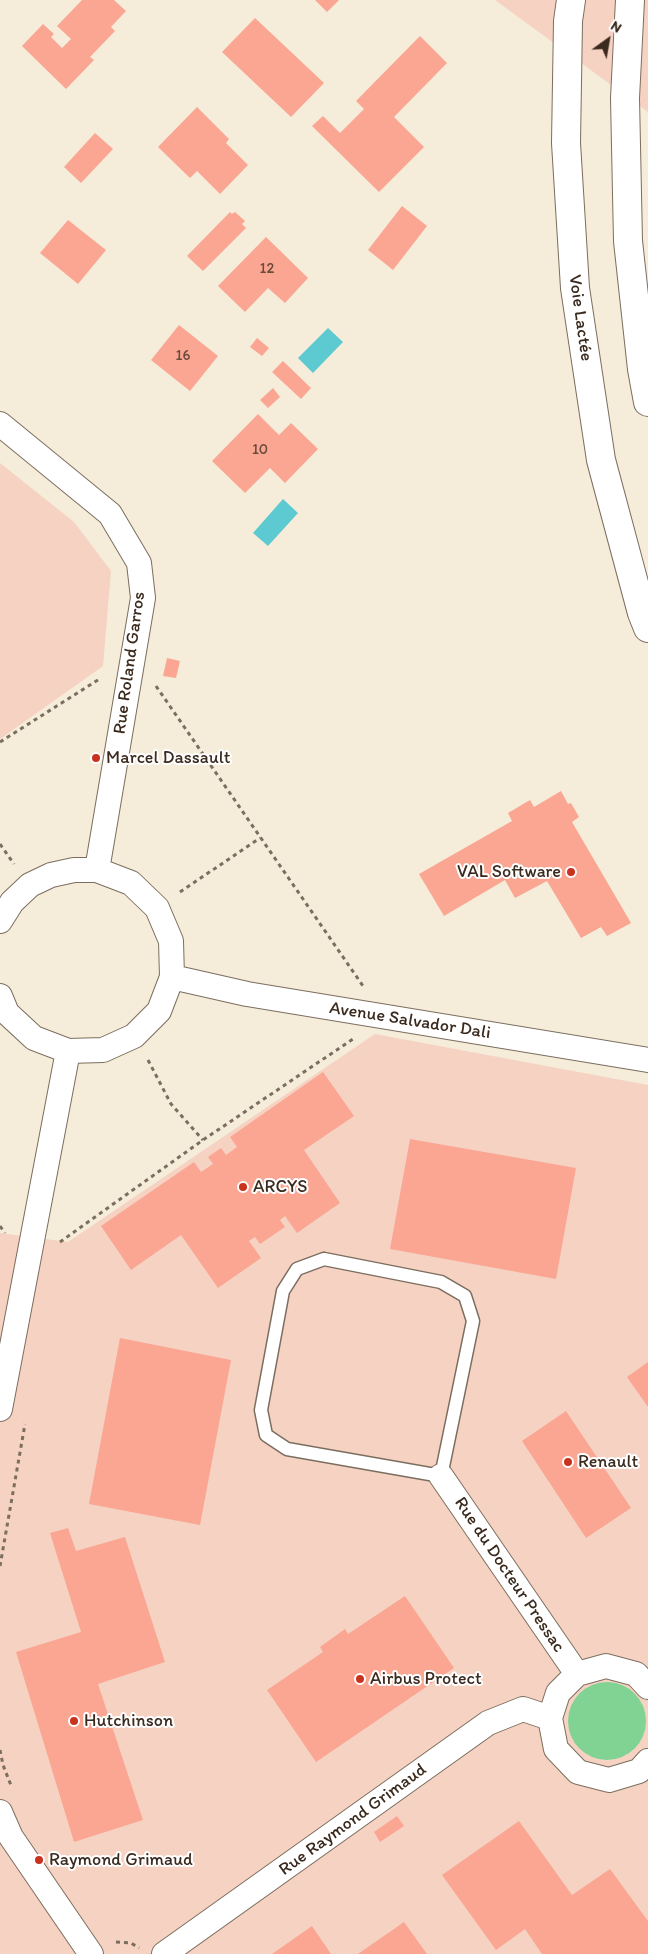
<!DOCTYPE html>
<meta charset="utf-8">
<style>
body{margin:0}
#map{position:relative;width:648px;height:1954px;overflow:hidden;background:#f5ecd9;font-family:Itim,sans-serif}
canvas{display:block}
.north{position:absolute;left:583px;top:15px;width:50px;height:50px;-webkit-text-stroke:4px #fff;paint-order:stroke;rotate:32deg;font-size:14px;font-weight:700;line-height:20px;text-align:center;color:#3b2a1e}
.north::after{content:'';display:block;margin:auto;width:18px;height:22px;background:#3b2a1e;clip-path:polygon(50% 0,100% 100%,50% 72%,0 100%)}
</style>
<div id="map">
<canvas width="648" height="1954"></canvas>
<div class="north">N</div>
</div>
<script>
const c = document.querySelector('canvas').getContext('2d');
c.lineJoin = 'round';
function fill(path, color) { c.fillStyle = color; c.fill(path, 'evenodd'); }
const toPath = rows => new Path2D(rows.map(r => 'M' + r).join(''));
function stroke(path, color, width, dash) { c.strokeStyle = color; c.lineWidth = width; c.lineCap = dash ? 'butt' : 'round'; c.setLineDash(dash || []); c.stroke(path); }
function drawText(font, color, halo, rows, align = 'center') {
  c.font = font + ' Itim,sans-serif'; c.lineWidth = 4; c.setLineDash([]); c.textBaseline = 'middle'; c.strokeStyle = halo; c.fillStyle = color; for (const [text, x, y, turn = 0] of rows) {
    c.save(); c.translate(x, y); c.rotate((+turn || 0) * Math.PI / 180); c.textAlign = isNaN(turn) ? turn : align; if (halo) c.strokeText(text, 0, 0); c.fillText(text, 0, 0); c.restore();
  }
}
fill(toPath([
 [495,0,648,0,648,112],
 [0,463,74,522,111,571,103,666,0,739],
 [375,1034,648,1085,648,1954,0,1954,0,1233,68,1242]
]), '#f6d2c3');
fill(toPath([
 '568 1721a39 39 0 1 1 78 0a39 39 0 1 1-78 0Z'
]), '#81d394');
fill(toPath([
 [328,328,343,342,313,373,298,358],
 [283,499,298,513,268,546,253,533]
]), '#5dcad2');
fill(toPath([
 [82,0,114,0,126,11,111,27,115,31,90,57,94,60,66,89,22,46,43,24,54,34,51,37,62,48,71,39,57,26],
 [315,0,339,0,327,12],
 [255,18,324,83,291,117,222,52],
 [420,36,447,63,394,117,424,147,379,192,312,126,323,116,340,133,364,109,356,101],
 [197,107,229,139,226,143,248,165,220,194,197,171,190,178,158,147],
 [95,133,113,149,81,183,64,167],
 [402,206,427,226,393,270,368,250],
 [230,212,232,214,235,212,245,221,242,224,246,228,203,271,187,256],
 [68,220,106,250,78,284,40,253],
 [266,237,308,278,285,303,268,288,245,312,218,286],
 [179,325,218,356,190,391,151,360],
 [257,338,269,348,262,356,250,347],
 [283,361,311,388,301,399,272,372],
 [273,388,280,397,268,408,260,400],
 [258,414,279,435,291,423,318,449,285,483,270,468,245,493,212,461],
 [167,658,180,661,176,678,163,676],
 [561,791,568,804,571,803,579,817,572,822,631,923,607,936,601,927,581,938,547,881,515,898,505,880,444,916,419,874,512,821,508,813,530,800,534,807],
 [323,1072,354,1116,304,1150,340,1203,297,1233,285,1216,280,1220,285,1227,260,1244,255,1237,249,1241,261,1258,218,1288,181,1235,131,1270,101,1226,194,1162,201,1172,213,1164,208,1157,221,1148,226,1155,237,1147,230,1137],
 [410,1139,576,1168,556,1279,390,1249],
 [120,1338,231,1360,200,1525,89,1504],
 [648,1362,648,1407,627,1377],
 [566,1411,631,1508,586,1538,522,1441],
 [68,1528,76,1551,125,1537,165,1662,98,1684,143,1820,74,1842,16,1652,81,1632,50,1533],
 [405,1596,454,1668,316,1762,267,1690,323,1652,320,1647,345,1629,348,1634],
 [397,1816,404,1826,380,1842,374,1832],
 [519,1821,572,1895,610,1869,648,1921,648,1954,542,1954,525,1929,496,1950,442,1875],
 [404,1922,427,1954,358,1954],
 [312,1926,331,1954,272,1954]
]), '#faa693');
const lane = toPath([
 [324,1259,441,1282,465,1296,473,1321,441,1476,287,1449,266,1435,261,1410,283,1291,297,1269,324,1259]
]);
const street = toPath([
 [0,424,110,514,139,563,143,598,97,870],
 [0,921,12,902,30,885,51,875,74,870,97,870,131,883,157,908,171,941,172,977,159,1011,134,1036,103,1050,68,1051,34,1038,7,1013,0,996],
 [172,977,247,994,648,1060],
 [0,1409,68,1051],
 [441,1476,577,1674],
 [648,1687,636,1674,606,1666,577,1674,558,1693,550,1718,556,1749,578,1772,609,1780,639,1771,648,1761],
 [0,1812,11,1837,91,1954],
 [164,1954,488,1723,523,1709,550,1718]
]);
const highway = toPath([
 [571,0,568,21,566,143,575,288,601,460,642,613,648,628],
 [630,0,625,98,628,241,642,369,648,402]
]);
stroke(lane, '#7c6e5f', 15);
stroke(street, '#7c6e5f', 26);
stroke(highway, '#7c6e5f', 30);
stroke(toPath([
 [156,686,363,986],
 [0,742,101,678],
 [0,844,14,864],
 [180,892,260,838],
 [148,1060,171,1104,203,1140],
 [0,1226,5,1233],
 [60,1242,203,1140,353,1039],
 [0,1566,25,1424],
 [0,1750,3,1765,12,1788],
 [116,1942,131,1943,139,1948]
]), '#7c6e5f', 3, [4, 4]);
stroke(lane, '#fff', 12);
stroke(street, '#fff', 24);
stroke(highway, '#fff', 28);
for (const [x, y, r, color] of [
 [96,758,5,"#c8321e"],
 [571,872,5,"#c8321e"],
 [243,1187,5,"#c8321e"],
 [568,1462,5,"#c8321e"],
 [360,1679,5,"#c8321e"],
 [74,1721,5,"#c8321e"],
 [39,1860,5,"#c8321e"]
]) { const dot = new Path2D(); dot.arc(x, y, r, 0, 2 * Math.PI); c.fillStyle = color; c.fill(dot); stroke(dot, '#fff', 2); }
drawText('15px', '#6b493b', null, [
 ["12",267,269],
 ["16",183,356],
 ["10",260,450]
]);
drawText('18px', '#3b2a1e', '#fff', [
 ["Voie Lactée",580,318,82],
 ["Rue Roland Garros",130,663,-82],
 ["Avenue Salvador Dali",410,1021,9],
 ["Rue du Docteur Pressac",509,1575,56],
 ["Rue Raymond Grimaud",353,1820,-36]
]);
drawText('18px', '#3b2a1e', '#fff', [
 ["Marcel Dassault",106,758],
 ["VAL Software",561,872,"right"],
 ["ARCYS",253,1187],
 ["Renault",578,1462],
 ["Airbus Protect",370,1679],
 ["Hutchinson",84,1721],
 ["Raymond Grimaud",49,1860]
], 'left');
</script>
